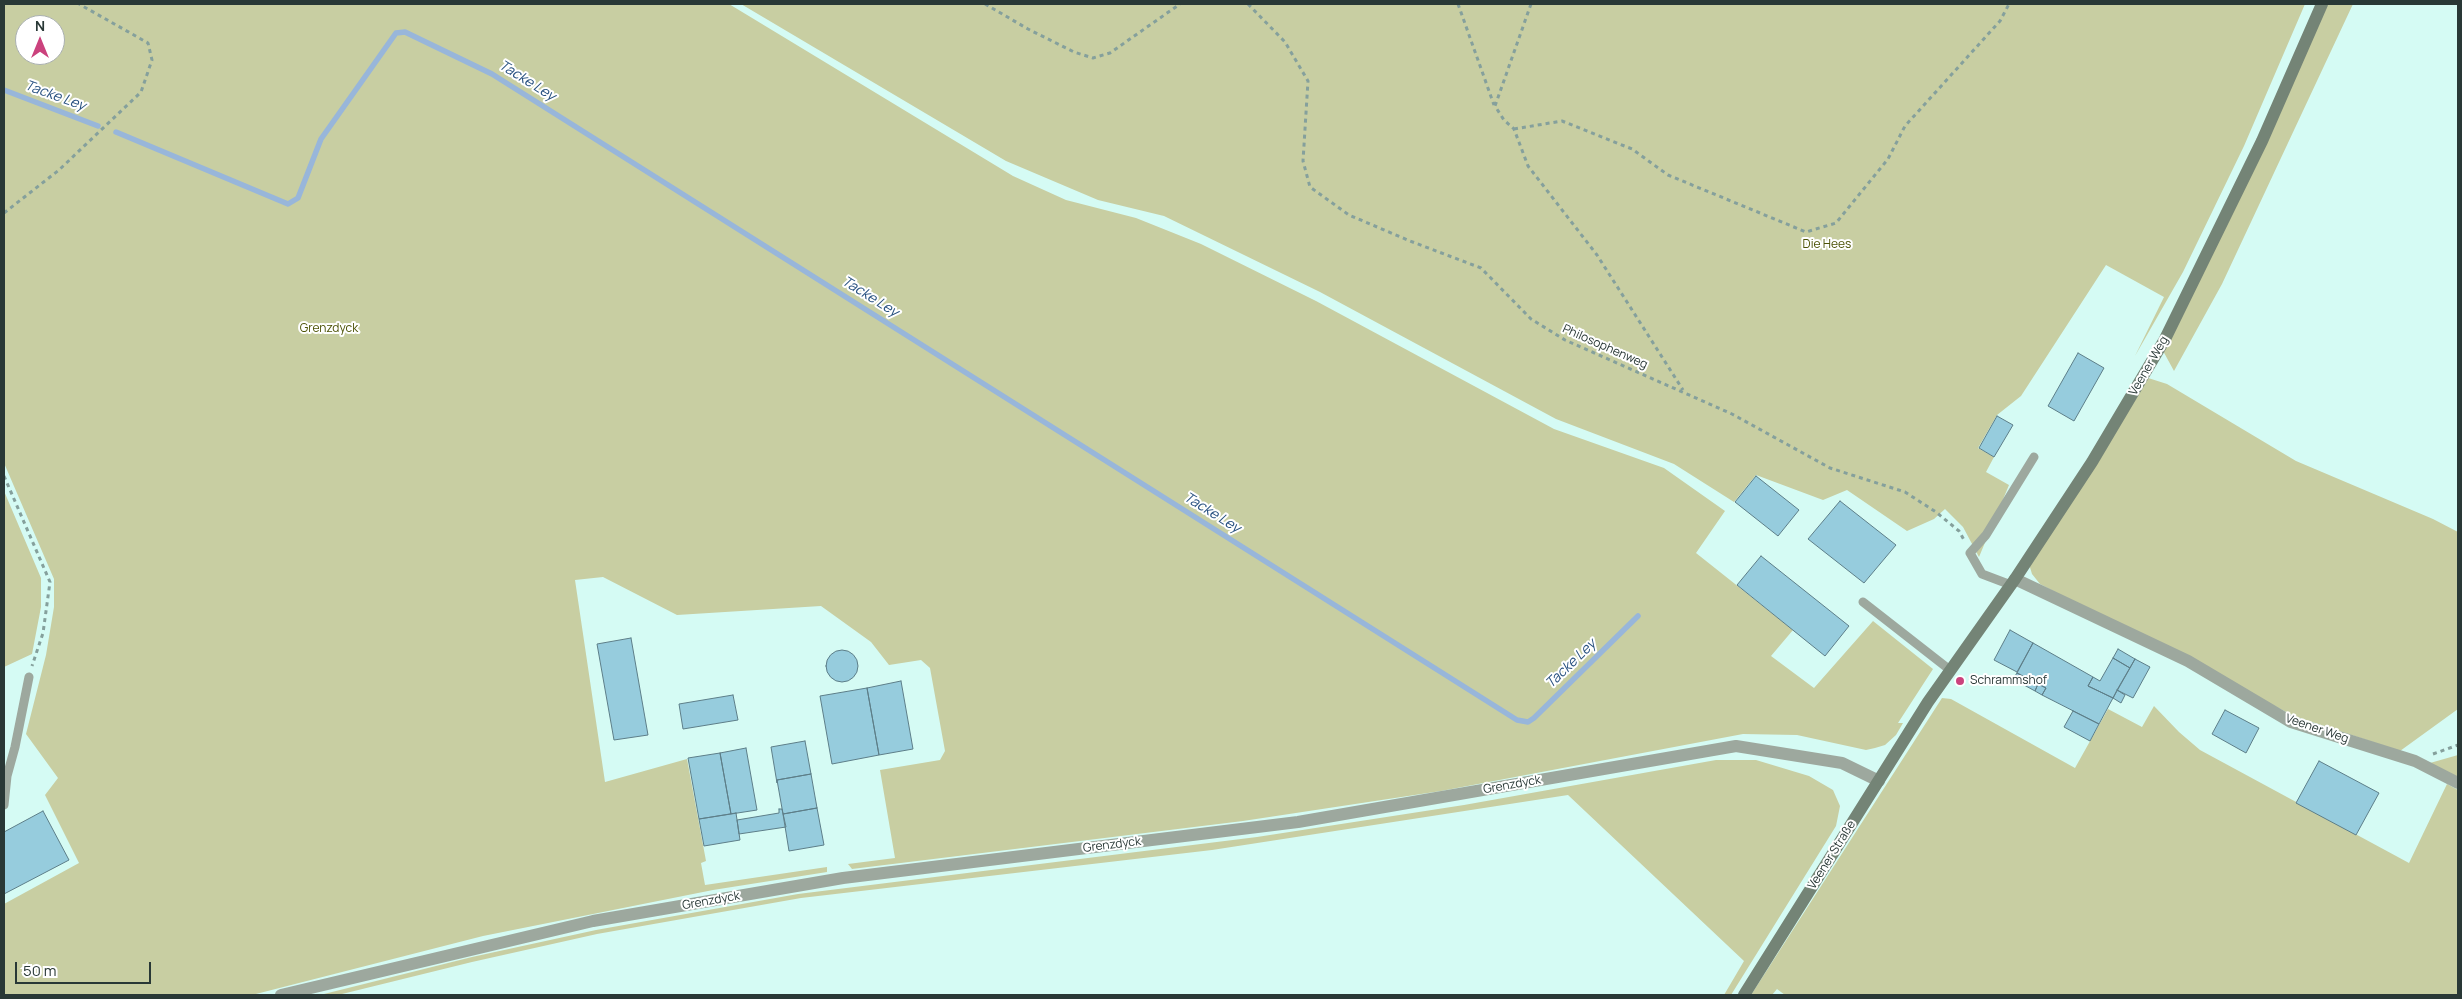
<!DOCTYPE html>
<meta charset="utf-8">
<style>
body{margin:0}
#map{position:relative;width:2462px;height:999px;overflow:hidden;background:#d5fbf4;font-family:Manrope,sans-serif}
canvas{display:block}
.frame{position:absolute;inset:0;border:5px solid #293836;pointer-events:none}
.north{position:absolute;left:15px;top:15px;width:50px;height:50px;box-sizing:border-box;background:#fff;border:1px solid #a9afaf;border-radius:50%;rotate:0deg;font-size:14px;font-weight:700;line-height:20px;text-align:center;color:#293836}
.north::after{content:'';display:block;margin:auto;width:18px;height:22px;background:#cb427d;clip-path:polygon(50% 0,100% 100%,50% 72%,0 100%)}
.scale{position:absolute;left:15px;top:962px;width:136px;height:22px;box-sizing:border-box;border:2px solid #293836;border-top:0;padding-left:6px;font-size:15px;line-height:18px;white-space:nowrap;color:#293836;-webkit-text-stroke:4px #fff;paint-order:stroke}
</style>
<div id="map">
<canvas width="2462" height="999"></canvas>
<div class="frame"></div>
<div class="north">N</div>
<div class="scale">50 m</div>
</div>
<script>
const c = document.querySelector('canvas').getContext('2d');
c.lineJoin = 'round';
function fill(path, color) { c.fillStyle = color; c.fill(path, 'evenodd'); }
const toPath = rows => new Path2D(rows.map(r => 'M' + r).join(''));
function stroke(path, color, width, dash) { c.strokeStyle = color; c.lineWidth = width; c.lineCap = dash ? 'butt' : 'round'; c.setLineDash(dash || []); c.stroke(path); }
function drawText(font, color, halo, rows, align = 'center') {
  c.font = font + ' Manrope,sans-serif'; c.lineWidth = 4; c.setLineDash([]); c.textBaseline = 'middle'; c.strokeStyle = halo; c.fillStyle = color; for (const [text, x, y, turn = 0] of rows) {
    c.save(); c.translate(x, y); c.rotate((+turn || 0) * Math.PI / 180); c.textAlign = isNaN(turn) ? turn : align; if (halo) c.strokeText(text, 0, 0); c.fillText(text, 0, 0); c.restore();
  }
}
fill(toPath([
 [4,4,729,4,1013,176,1066,200,1136,218,1201,244,1316,301,1554,429,1664,468,1725,511,1696,553,1793,630,1771,656,1814,688,1873,621,1933,669,1898,723,1903,723,1896,735,1885,745,1875,748,1866,750,1797,735,1743,734,1441,791,1243,821,852,869,848,864,895,858,880,770,940,760,945,751,930,668,921,660,889,665,871,642,821,606,677,615,603,577,575,580,605,782,687,759,706,861,701,863,705,885,827,867,827,872,713,890,483,936,252,995,4,995,4,904,79,863,45,795,58,778,26,734,46,655,54,607,54,579,4,463],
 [25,25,55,25,55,55,25,55],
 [741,4,2305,4,2244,146,2183,272,2135,356,2164,297,2106,265,2021,396,1997,415,1978,448,1994,457,1986,472,2009,485,1979,557,1963,527,1945,509,1934,519,1907,531,1847,490,1823,500,1756,475,1734,502,1674,464,1556,419,1320,292,1164,216,1098,200,1006,161],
 [2323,4,2353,4,2222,284,2174,371,2162,349],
 [2145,377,2167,384,2296,461,2433,519,2458,532,2458,709,2400,751,2294,716,2040,584,2032,574,2029,564],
 [4,491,41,578,41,607,32,654,4,667],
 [1942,698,1951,699,2075,768,2108,709,2142,727,2154,706,2179,732,2200,750,2409,863,2447,784,2458,790,2458,995,1785,995,1777,989,1772,995,1751,995],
 [2458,755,2458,778,2430,763],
 [1716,760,1756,760,1809,776,1833,790,1840,806,1836,826,1731,995,1724,995,1744,961,1568,795,1212,850,801,898,597,934,472,962,338,995,320,995,472,957,596,930,798,894,1257,837,1464,805]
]), '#c8cea2');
stroke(toPath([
 [4,90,98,126],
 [116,132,288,204,298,198,321,139,396,33,405,32,492,74,1517,720,1528,722,1534,718,1638,616]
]), '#98b6da', 5.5);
const building = toPath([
 [2078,353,2104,368,2074,421,2048,406,2078,353],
 [1997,416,2013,425,1994,457,1979,448,1997,416],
 [1756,476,1799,510,1778,536,1735,502,1756,476],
 [1840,501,1896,545,1864,583,1808,539,1840,501],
 [1761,556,1849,626,1825,656,1737,585,1761,556],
 [2010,630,2033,643,2017,672,1994,660,2010,630],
 [631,638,648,735,614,740,597,644,631,638],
 [2033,643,2093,677,2088,686,2113,698,2099,724,2042,695,2046,688,2017,673,2033,643],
 [2118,649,2135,659,2130,668,2113,658,2118,649],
 '826 666a16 16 0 1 1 32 0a16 16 0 1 1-32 0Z',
 [2113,658,2130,668,2113,698,2088,686,2093,677,2100,681,2113,658],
 [2135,659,2150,667,2133,698,2117,690,2135,659],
 [2017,673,2038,684,2035,691,2013,679,2017,673],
 [901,681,913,749,879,755,867,688,901,681],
 [2038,684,2046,688,2042,695,2035,691,2038,684],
 [867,688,879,755,832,764,820,696,867,688],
 [2117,690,2125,695,2121,703,2113,698,2117,690],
 [733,695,738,720,683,729,679,704,733,695],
 [2225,710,2259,728,2246,753,2212,734,2225,710],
 [2073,711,2099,724,2090,741,2064,727,2073,711],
 [805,741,811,774,777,780,777,783,771,747,805,741],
 [746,748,757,810,731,814,720,753,746,748],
 [720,753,731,814,699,819,688,758,720,753],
 [2319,761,2379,793,2356,835,2296,803,2319,761],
 [811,774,817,808,783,814,777,780,811,774],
 [817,808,824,845,789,851,783,814,817,808],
 [779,809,782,809,786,827,739,834,737,820,779,813,779,809],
 [43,811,69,860,4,894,4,832,43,811],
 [736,813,740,840,704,846,699,819,736,813]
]);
fill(building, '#96ccdd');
stroke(building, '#5d7e88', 1);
stroke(toPath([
 [985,4,1028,29,1074,52,1093,58,1110,53,1180,4],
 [1248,4,1285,42,1308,81,1303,161,1310,187,1349,215,1410,241,1481,268,1531,319,1565,340,1732,414,1830,468,1905,492,1936,512,1959,531,1964,540],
 [1458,4,1494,105],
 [1531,4,1495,106,1504,120,1514,129,1528,166,1597,255,1683,390],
 [1514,129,1562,121,1632,149,1668,175,1806,232,1836,223,1888,159,1905,126,2000,21,2009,4],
 [4,213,59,170,141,92,152,60,148,43,79,4],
 [4,476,50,582,43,633,32,666],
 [2433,754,2458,745]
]), '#85a09c', 3, [4, 4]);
stroke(toPath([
 [2011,585,1982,574,1970,553,1986,535,2034,457],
 [1863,602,1950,670],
 [4,805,7,776,15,747,29,677]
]), '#9da89e', 9);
stroke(toPath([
 [2015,579,2188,661,2291,722,2415,761,2458,783]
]), '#9da89e', 12);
stroke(toPath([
 [281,995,593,921,843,878,1298,822,1736,746,1842,763,1879,781]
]), '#9da89e', 12);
stroke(toPath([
 [1744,995,1928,702,2015,579,2092,462,2165,339,2262,141,2322,4]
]), '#748476', 12);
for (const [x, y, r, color] of [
 [1960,681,5,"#cb427d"]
]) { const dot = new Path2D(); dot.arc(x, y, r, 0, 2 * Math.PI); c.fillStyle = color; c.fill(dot); stroke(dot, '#fff', 2); }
drawText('12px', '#4c5205', '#fff', [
 ["Die Hees",1827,245],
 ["Grenzdyck",329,329]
]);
drawText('12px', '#293836', '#fff', [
 ["Philosophenweg",1605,347,24],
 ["Veener Weg",2149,366,-60],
 ["Veener Weg",2317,729,19],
 ["Grenzdyck",1512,785,-10],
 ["Grenzdyck",1112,845,-7],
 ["Veener Straße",1832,855,-58],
 ["Grenzdyck",711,901,-10]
]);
drawText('12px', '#293836', '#fff', [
 ["Schrammshof",1970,681]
], 'left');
drawText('italic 14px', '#285180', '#fff', [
 ["Tacke Ley",527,81,32],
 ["Tacke Ley",55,96,20],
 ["Tacke Ley",870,297,32],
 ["Tacke Ley",1212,513,32],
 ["Tacke Ley",1571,664,-44]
]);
</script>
